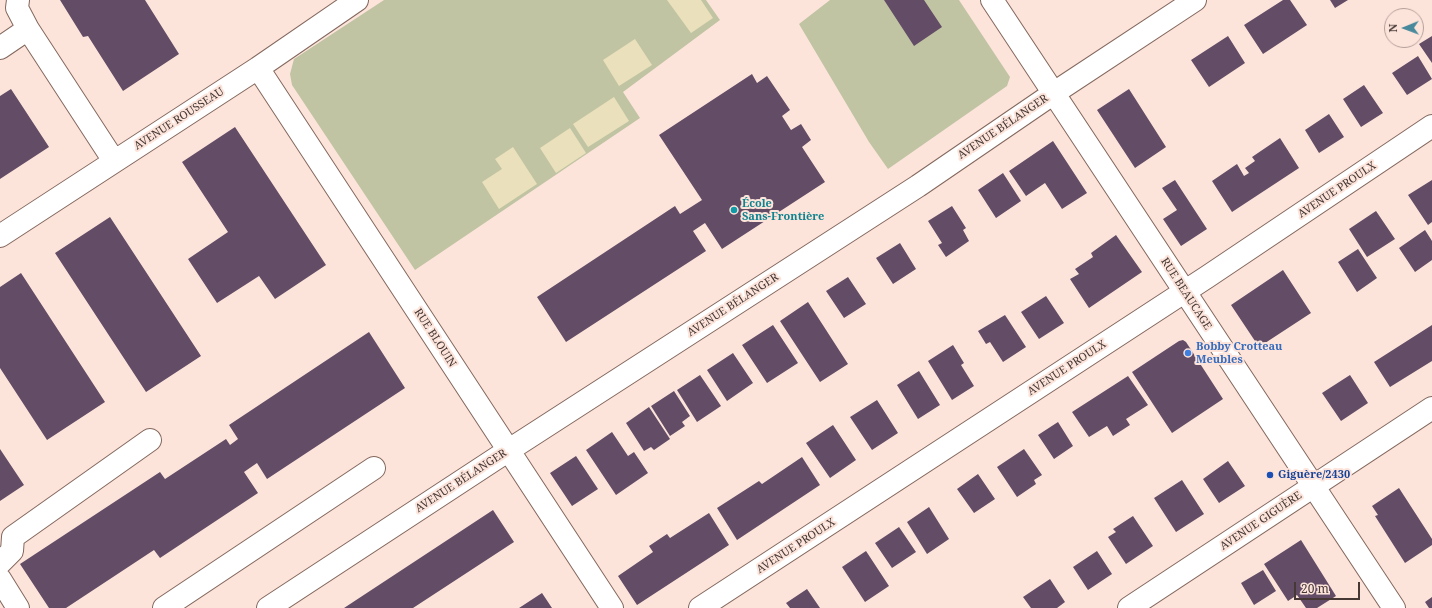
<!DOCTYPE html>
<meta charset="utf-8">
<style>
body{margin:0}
#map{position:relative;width:1432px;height:608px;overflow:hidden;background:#fde4db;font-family:"Noto Serif",serif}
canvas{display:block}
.north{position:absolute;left:1384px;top:8px;width:40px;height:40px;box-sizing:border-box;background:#fde4db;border:1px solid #b4a099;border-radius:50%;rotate:269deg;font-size:11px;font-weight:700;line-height:16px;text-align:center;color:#463935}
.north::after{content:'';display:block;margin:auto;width:14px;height:18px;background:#488a9c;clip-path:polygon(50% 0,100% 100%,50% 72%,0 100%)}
.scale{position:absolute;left:1294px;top:582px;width:66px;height:18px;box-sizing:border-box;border:2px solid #463935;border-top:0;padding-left:5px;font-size:12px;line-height:14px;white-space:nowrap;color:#463935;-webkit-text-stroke:3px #fde4db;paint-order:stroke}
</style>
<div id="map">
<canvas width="1432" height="608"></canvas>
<div class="north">N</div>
<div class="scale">20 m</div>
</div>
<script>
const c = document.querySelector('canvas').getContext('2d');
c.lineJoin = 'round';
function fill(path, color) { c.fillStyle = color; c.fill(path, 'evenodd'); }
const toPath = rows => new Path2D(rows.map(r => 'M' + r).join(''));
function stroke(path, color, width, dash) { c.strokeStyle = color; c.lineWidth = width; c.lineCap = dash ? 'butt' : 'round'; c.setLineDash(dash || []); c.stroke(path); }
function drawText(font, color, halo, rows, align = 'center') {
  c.font = font + ' "Noto Serif",serif'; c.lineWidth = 4; c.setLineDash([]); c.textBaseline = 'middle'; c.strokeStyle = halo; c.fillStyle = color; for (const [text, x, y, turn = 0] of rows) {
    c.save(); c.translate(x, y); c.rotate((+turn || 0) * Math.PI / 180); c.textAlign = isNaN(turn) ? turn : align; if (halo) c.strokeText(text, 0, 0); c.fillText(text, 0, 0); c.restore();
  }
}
fill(toPath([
 [384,0,706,0,720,20,623,92,640,118,415,270,292,85,290,74,294,59],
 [830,0,959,0,1010,77,1007,86,888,169,869,142,799,24]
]), '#c1c4a3');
fill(toPath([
 [667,0,701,0,713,18,691,33],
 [635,39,652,65,619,86,603,60],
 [614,97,629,121,588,147,573,124],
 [570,128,586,153,556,173,540,148],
 [513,147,537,184,499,209,482,182,502,169,495,159]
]), '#eae0bb');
fill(toPath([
 [60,0,145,0,179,54,123,91,88,36,83,37],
 [884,0,924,0,942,27,914,46],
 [1283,0,1290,0,1307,25,1263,54,1244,25],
 [1330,0,1348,0,1335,8],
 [1228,36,1245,63,1209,87,1191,60],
 [1432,36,1432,63,1419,44],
 [1418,56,1432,79,1407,95,1392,73],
 [752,74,757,83,767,76,790,110,782,116,791,130,801,124,811,140,802,147,825,182,722,249,705,223,693,231,706,251,566,342,537,297,675,206,680,214,702,200,659,135],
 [1364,85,1383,113,1361,127,1343,99],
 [11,89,49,147,0,179,0,96],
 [1129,89,1166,147,1135,168,1097,110],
 [1329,114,1344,137,1319,153,1305,130],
 [235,127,326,265,275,299,259,276,217,303,188,259,228,232,182,162],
 [1280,138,1299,168,1232,212,1212,181,1237,164,1244,176,1249,173,1245,168,1255,161,1252,157],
 [1053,141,1087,193,1062,209,1045,183,1026,196,1009,171],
 [1003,173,1021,201,996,218,978,190],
 [1175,180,1207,229,1181,246,1163,219,1177,210,1162,188],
 [1432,180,1432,222,1428,225,1408,195],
 [952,206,966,228,963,230,969,241,946,257,938,245,942,243,928,221],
 [1376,211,1395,239,1367,257,1349,229],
 [110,217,201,356,146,392,55,253],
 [1425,230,1432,241,1432,260,1415,272,1399,248],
 [1116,235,1142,272,1089,308,1070,279,1079,274,1075,269,1093,257,1091,253],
 [900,243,916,269,893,284,876,258],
 [1358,249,1377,278,1357,292,1338,262],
 [1283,270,1311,313,1259,347,1231,305],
 [21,273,105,402,47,440,0,368,0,287],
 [848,277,866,304,844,318,826,291],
 [1046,296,1064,323,1039,339,1021,312],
 [808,302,848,364,820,382,780,321],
 [1005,315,1026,347,1003,362,990,342,986,344,978,331],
 [773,325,798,363,767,383,742,345],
 [1432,325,1432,361,1390,387,1374,362],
 [369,332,405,388,267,479,257,463,244,472,258,493,160,558,154,550,66,608,49,608,20,564,160,472,165,479,226,439,230,445,238,439,229,425],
 [1183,340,1186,342,1223,399,1172,433,1132,372,1179,341],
 [953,345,964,363,961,365,974,386,952,400,928,361],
 [733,353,753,383,727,401,707,370],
 [919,371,940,405,918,419,897,385],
 [700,375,721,406,697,422,677,390],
 [1350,375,1368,403,1341,421,1322,393],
 [1128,376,1148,405,1126,419,1130,425,1113,436,1107,426,1089,437,1072,412],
 [674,391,690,416,682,422,685,426,670,436,651,406],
 [877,400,898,433,872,450,850,417],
 [649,407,670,439,654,450,651,447,644,451,626,423],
 [1058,422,1073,446,1054,459,1038,435],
 [833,425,856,460,830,478,806,443],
 [612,432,628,456,634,452,648,473,616,495,586,450],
 [0,449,24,485,0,501],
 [1024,449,1042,475,1034,480,1036,484,1017,497,997,467],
 [576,456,598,489,572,506,550,473],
 [802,457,820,485,737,540,717,508,759,481,762,484],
 [1228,461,1245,486,1219,503,1203,479],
 [978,474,995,499,974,513,957,489],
 [1182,480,1204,514,1176,532,1154,498],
 [1399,488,1432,539,1432,545,1405,563,1375,516,1378,515,1372,506],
 [929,507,949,539,927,554,907,522],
 [493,510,514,542,413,608,344,608],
 [709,513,729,545,637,605,618,576,653,552,649,546,667,534,670,538],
 [1133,516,1153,546,1126,564,1108,537,1116,532,1113,529],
 [899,527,916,552,892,568,875,543],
 [1301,540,1336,596,1317,608,1306,608,1297,595,1288,601,1264,564],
 [866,551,889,586,865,602,842,567],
 [1097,551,1112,574,1088,590,1073,567],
 [1263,570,1276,591,1254,605,1241,583],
 [1050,579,1065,602,1057,608,1031,608,1023,597],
 [807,589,820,608,790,608,786,603],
 [542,593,552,608,519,608],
 [1432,597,1432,608,1429,608,1425,602]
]), '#634d66');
const minor = toPath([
 [18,0,17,8,28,29],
 [992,0,1394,608],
 [0,48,28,29,114,161],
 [258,68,612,608],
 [0,236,258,68,357,0],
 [0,563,12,551,13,537,150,440],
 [0,579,18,608],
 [164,608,374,468],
 [268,608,509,450,918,186,1054,93,1195,0],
 [700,608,1207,277,1432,126],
 [1129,608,1432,408]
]);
stroke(minor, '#83685e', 24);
stroke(minor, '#fff', 22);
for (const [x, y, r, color] of [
 [734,210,4,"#0f9aa8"],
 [1188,353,4,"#3f7fe0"],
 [1270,475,4,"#1a4fb4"]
]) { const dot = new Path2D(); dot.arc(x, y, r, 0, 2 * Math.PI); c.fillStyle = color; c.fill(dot); stroke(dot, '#fde4db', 1.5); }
drawText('11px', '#463935', '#fde4db', [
 ["AVENUE ROUSSEAU",179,119,-33],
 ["AVENUE BÉLANGER",1003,127,-34],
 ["AVENUE PROULX",1337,190,-34],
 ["RUE BEAUCAGE",1186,294,57],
 ["AVENUE BÉLANGER",733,305,-33],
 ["RUE BLOUIN",435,338,57],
 ["AVENUE PROULX",1067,368,-33],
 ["AVENUE BÉLANGER",461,481,-33],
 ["AVENUE GIGUÈRE",1261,521,-34],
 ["AVENUE PROULX",796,546,-33]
]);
drawText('bold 11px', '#0d838f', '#fde4db', [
 ["École",742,204],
 ["Sans-Frontière",742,217]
], 'left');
drawText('bold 11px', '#366cbe', '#fde4db', [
 ["Bobby Crotteau",1196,347],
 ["Meubles",1196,360]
], 'left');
drawText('bold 11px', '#164399', '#fde4db', [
 ["Giguère/2430",1278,475]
], 'left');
</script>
